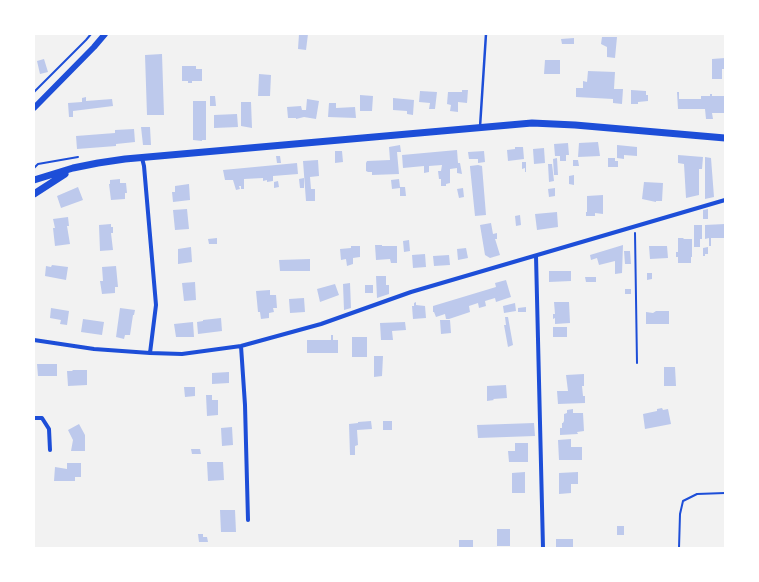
<!DOCTYPE html>
<style>
body{margin:0}
#map{position:relative;width:759px;height:582px;overflow:hidden;background:#f2f2f2;font-family:"Fira Sans Condensed",sans-serif}
canvas{display:block}
.frame{position:absolute;inset:0;border:35px solid #fff;pointer-events:none}
</style>
<div id="map">
<canvas width="759" height="582"></canvas>
<div class="frame"></div>
</div>
<script>
const c = document.querySelector('canvas').getContext('2d');
c.lineJoin = 'round';
function fill(path, color) { c.fillStyle = color; c.fill(path, 'evenodd'); }
const toPath = rows => new Path2D(rows.map(r => 'M' + r).join(''));
function stroke(path, color, width, dash) { c.strokeStyle = color; c.lineWidth = width; c.lineCap = dash ? 'butt' : 'round'; c.setLineDash(dash || []); c.stroke(path); }
fill(toPath([
 [299,34,308,34,306,50,298,49],
 [602,37,617,37,615,58,607,57,607,47,601,44],
 [574,38,574,44,562,44,561,39],
 [162,54,164,115,147,115,145,55],
 [725,58,725,69,722,69,722,79,712,79,712,59],
 [44,59,48,72,40,74,37,61],
 [545,60,560,60,560,74,544,74],
 [182,66,196,66,196,69,202,69,202,81,192,81,192,83,188,83,188,81,182,81],
 [588,71,615,72,614,89,623,89,622,104,613,103,613,99,576,97,576,88,583,88,583,81,587,82],
 [259,74,271,75,270,96,258,96],
 [462,90,468,90,467,103,458,102,458,112,450,111,451,105,447,104,448,92,462,92],
 [631,90,646,91,646,95,648,95,648,101,638,102,638,104,631,104],
 [420,91,437,92,435,109,429,109,430,103,419,102],
 [677,92,679,92,679,99,701,99,701,96,710,96,710,94,712,94,712,96,725,96,725,113,712,113,713,119,706,119,705,109,678,109],
 [360,95,373,96,372,111,360,111],
 [210,96,215,96,216,106,210,106],
 [86,97,86,101,112,99,113,106,73,111,73,117,69,117,68,103,82,102,82,98],
 [393,98,414,100,413,115,407,114,407,111,393,110],
 [307,99,319,101,316,119,304,117,296,119,296,118,288,118,287,107,301,106,302,110,306,110],
 [193,101,206,101,206,140,202,140,202,141,193,140],
 [241,102,251,102,252,128,241,126],
 [329,103,336,103,336,108,355,107,356,118,328,117],
 [237,114,238,127,214,128,214,115],
 [141,127,150,127,151,145,143,145],
 [134,129,135,142,116,144,116,146,77,149,76,136,115,133,115,130],
 [598,142,600,156,578,157,579,143],
 [568,143,569,155,566,155,566,161,560,161,560,156,555,156,554,144],
 [400,145,401,152,397,152,399,174,372,175,372,172,368,172,366,171,366,163,367,161,390,160,389,147],
 [617,145,637,147,637,156,624,155,624,159,617,158],
 [515,147,523,147,524,159,508,161,507,150,515,149],
 [544,148,545,163,534,164,533,149],
 [457,150,458,163,460,163,462,174,457,173,457,168,450,169,450,183,446,184,446,186,441,186,441,179,439,179,438,171,441,171,442,165,429,166,429,172,424,173,424,166,403,168,402,155],
 [335,151,342,151,343,162,335,163],
 [484,151,485,162,478,163,478,159,469,159,468,152],
 [678,155,703,157,702,169,699,169,699,195,686,198,684,164,678,163],
 [276,156,280,156,281,163,277,163],
 [705,157,711,158,714,197,705,199],
 [557,158,558,175,554,175,553,159],
 [608,158,615,158,615,161,618,161,618,167,608,167],
 [318,160,319,176,310,177,311,189,315,189,315,201,306,201,303,161],
 [573,160,578,160,579,166,573,166],
 [522,162,526,162,526,172,525,172,525,168,522,169],
 [297,163,298,174,273,176,273,181,267,182,267,180,263,181,263,178,244,179,244,189,241,189,241,186,239,186,240,189,236,190,233,180,225,180,223,170],
 [548,164,552,164,554,181,549,182],
 [478,165,482,166,486,215,475,216,470,167,470,166],
 [574,175,574,185,569,184,569,176],
 [304,178,304,188,300,188,299,179],
 [120,179,120,183,126,183,127,193,125,193,125,199,111,200,109,184,110,184,110,180],
 [399,179,400,187,405,187,406,196,400,196,400,188,392,189,391,180],
 [278,181,279,187,274,188,274,182],
 [644,182,663,183,662,201,656,201,656,202,642,199],
 [189,184,190,200,173,202,172,192,175,192,175,186],
 [78,187,83,200,61,208,57,196],
 [463,188,464,197,459,198,457,189],
 [555,188,555,196,549,197,548,189],
 [603,195,603,214,595,213,595,216,586,216,586,212,587,212,587,196],
 [187,209,189,229,175,230,173,210],
 [708,209,708,219,703,219,703,210],
 [557,212,558,227,537,230,535,214],
 [520,215,521,225,516,226,515,216],
 [68,217,69,226,67,226,70,244,55,246,53,228,55,228,53,219],
 [491,223,493,234,497,233,497,239,495,239,496,242,500,255,490,258,485,255,480,225],
 [111,224,111,227,113,227,113,233,111,233,113,250,100,251,99,225],
 [725,224,725,238,711,238,711,246,709,246,709,238,705,239,705,225],
 [694,225,702,225,702,239,700,239,700,247,694,247],
 [217,238,217,244,209,244,208,239],
 [678,238,683,238,684,239,692,239,692,257,691,257,691,263,678,263,678,257,676,257,676,252,678,252],
 [409,240,410,251,404,252,403,241],
 [375,245,382,245,382,246,397,246,397,263,391,263,390,259,376,260],
 [623,245,622,273,615,274,615,261,599,265,597,258,591,260,590,255],
 [351,246,360,246,360,257,353,258,353,264,347,266,346,259,341,260,340,249,351,248],
 [649,246,667,246,668,258,650,259],
 [191,247,192,262,178,264,178,249],
 [708,247,708,254,705,254,705,256,703,256,703,248],
 [466,248,468,258,458,260,457,249],
 [624,251,630,251,631,264,625,264],
 [425,254,426,267,413,268,412,255],
 [449,255,450,265,434,266,433,256],
 [310,259,310,271,280,271,279,260],
 [52,265,68,267,66,280,45,276,46,266,51,267],
 [116,266,118,287,115,287,115,293,102,294,100,281,103,281,102,267],
 [549,271,571,271,571,281,549,282],
 [647,273,652,273,652,279,647,280],
 [376,276,386,276,386,285,389,285,389,294,377,298],
 [585,277,596,277,596,282,586,282],
 [506,280,511,297,496,302,495,298,485,301,486,306,479,308,478,303,469,306,470,312,449,319,446,319,445,314,436,317,434,312,433,312,433,306,496,287,495,283],
 [195,282,196,300,184,301,182,283],
 [350,283,351,308,344,310,343,284],
 [335,284,339,295,320,302,317,289],
 [365,285,373,285,373,293,365,293],
 [625,289,631,289,631,294,625,294],
 [270,290,270,295,276,295,277,308,273,308,274,312,269,313,269,318,261,319,260,312,258,312,256,291],
 [304,298,305,312,290,313,289,299],
 [416,302,416,305,425,306,426,318,413,319,412,306,414,306,414,303],
 [554,302,569,302,570,323,555,324,555,318,553,319,553,314,555,314],
 [515,303,516,311,504,313,503,306],
 [526,307,526,312,518,312,518,308],
 [51,308,69,311,67,325,60,324,61,320,50,318],
 [120,308,135,310,134,315,133,315,130,335,125,335,124,339,116,337],
 [656,311,669,311,669,324,646,324,646,312,653,313],
 [505,317,508,317,513,345,508,347,504,325,506,325],
 [221,318,222,331,198,334,197,322,203,321,203,320],
 [83,319,104,322,102,335,81,332],
 [440,320,450,320,451,333,441,334],
 [193,322,194,337,176,337,174,324],
 [405,322,406,330,392,331,393,340,381,340,380,323],
 [553,327,567,327,567,337,553,337],
 [331,335,333,335,333,340,338,340,338,353,307,353,307,340,331,340],
 [352,337,367,337,367,357,352,357],
 [374,356,383,356,382,376,374,377],
 [37,364,57,364,57,376,38,376],
 [664,367,675,367,676,386,664,386],
 [73,370,87,370,87,385,68,386,67,371,72,371],
 [229,372,229,383,212,384,212,373],
 [584,374,584,386,582,386,583,396,585,396,585,403,558,404,557,391,568,391,566,375],
 [506,385,507,398,493,399,494,400,487,401,487,386],
 [184,387,195,387,195,396,185,397],
 [206,395,212,395,212,400,218,400,218,415,207,416],
 [662,408,663,410,668,409,671,424,645,429,643,414,657,411,657,409],
 [573,409,573,413,583,413,584,431,577,432,578,434,560,435,560,428,562,428,562,423,563,423,564,421,564,414,567,413,567,410],
 [371,421,372,429,357,430,358,445,355,446,355,455,350,455,349,424,358,423,358,422],
 [383,421,392,421,392,430,383,430],
 [534,423,535,436,478,438,477,425],
 [79,424,85,435,85,451,71,451,73,440,68,430],
 [232,427,233,445,222,446,221,428],
 [571,439,571,447,582,447,582,460,559,460,558,440],
 [515,443,528,443,528,462,509,462,508,451,515,451],
 [191,449,200,449,201,454,192,454],
 [207,462,223,462,224,480,208,481],
 [67,463,81,463,81,477,75,477,75,481,54,481,55,467,67,469],
 [525,472,525,493,512,493,512,473],
 [578,472,578,484,571,484,571,493,559,494,559,473],
 [220,510,235,510,236,532,221,532],
 [617,526,624,526,624,535,617,535],
 [497,529,510,529,510,546,497,546],
 [198,534,203,534,203,537,207,537,208,542,199,542],
 [556,539,573,539,573,548,556,548],
 [459,540,473,540,473,547,459,547]
]), '#bdc9ec');
stroke(toPath([
 [34,92,86,40,91,34],
 [34,168,38,164,78,157],
 [635,233,637,363],
 [679,548,680,514,683,501,697,494,725,493]
]), '#1d4ed8', 2);
stroke(toPath([
 [480,127,486,34]
]), '#1d4ed8', 2.5);
stroke(toPath([
 [142,158,144,166,156,305,150,353],
 [536,256,543,548],
 [34,340,94,349,150,353,182,354,241,346,321,324,411,292,725,200],
 [241,346,245,405,248,520],
 [34,418,42,418,49,429,50,450]
]), '#1d4ed8', 4);
stroke(toPath([
 [34,108,94,47,105,34]
]), '#1d4ed8', 6);
stroke(toPath([
 [34,180,73,168,98,163,125,159,532,123,575,125,725,138],
 [34,194,65,174]
]), '#1d4ed8', 7);
</script>
